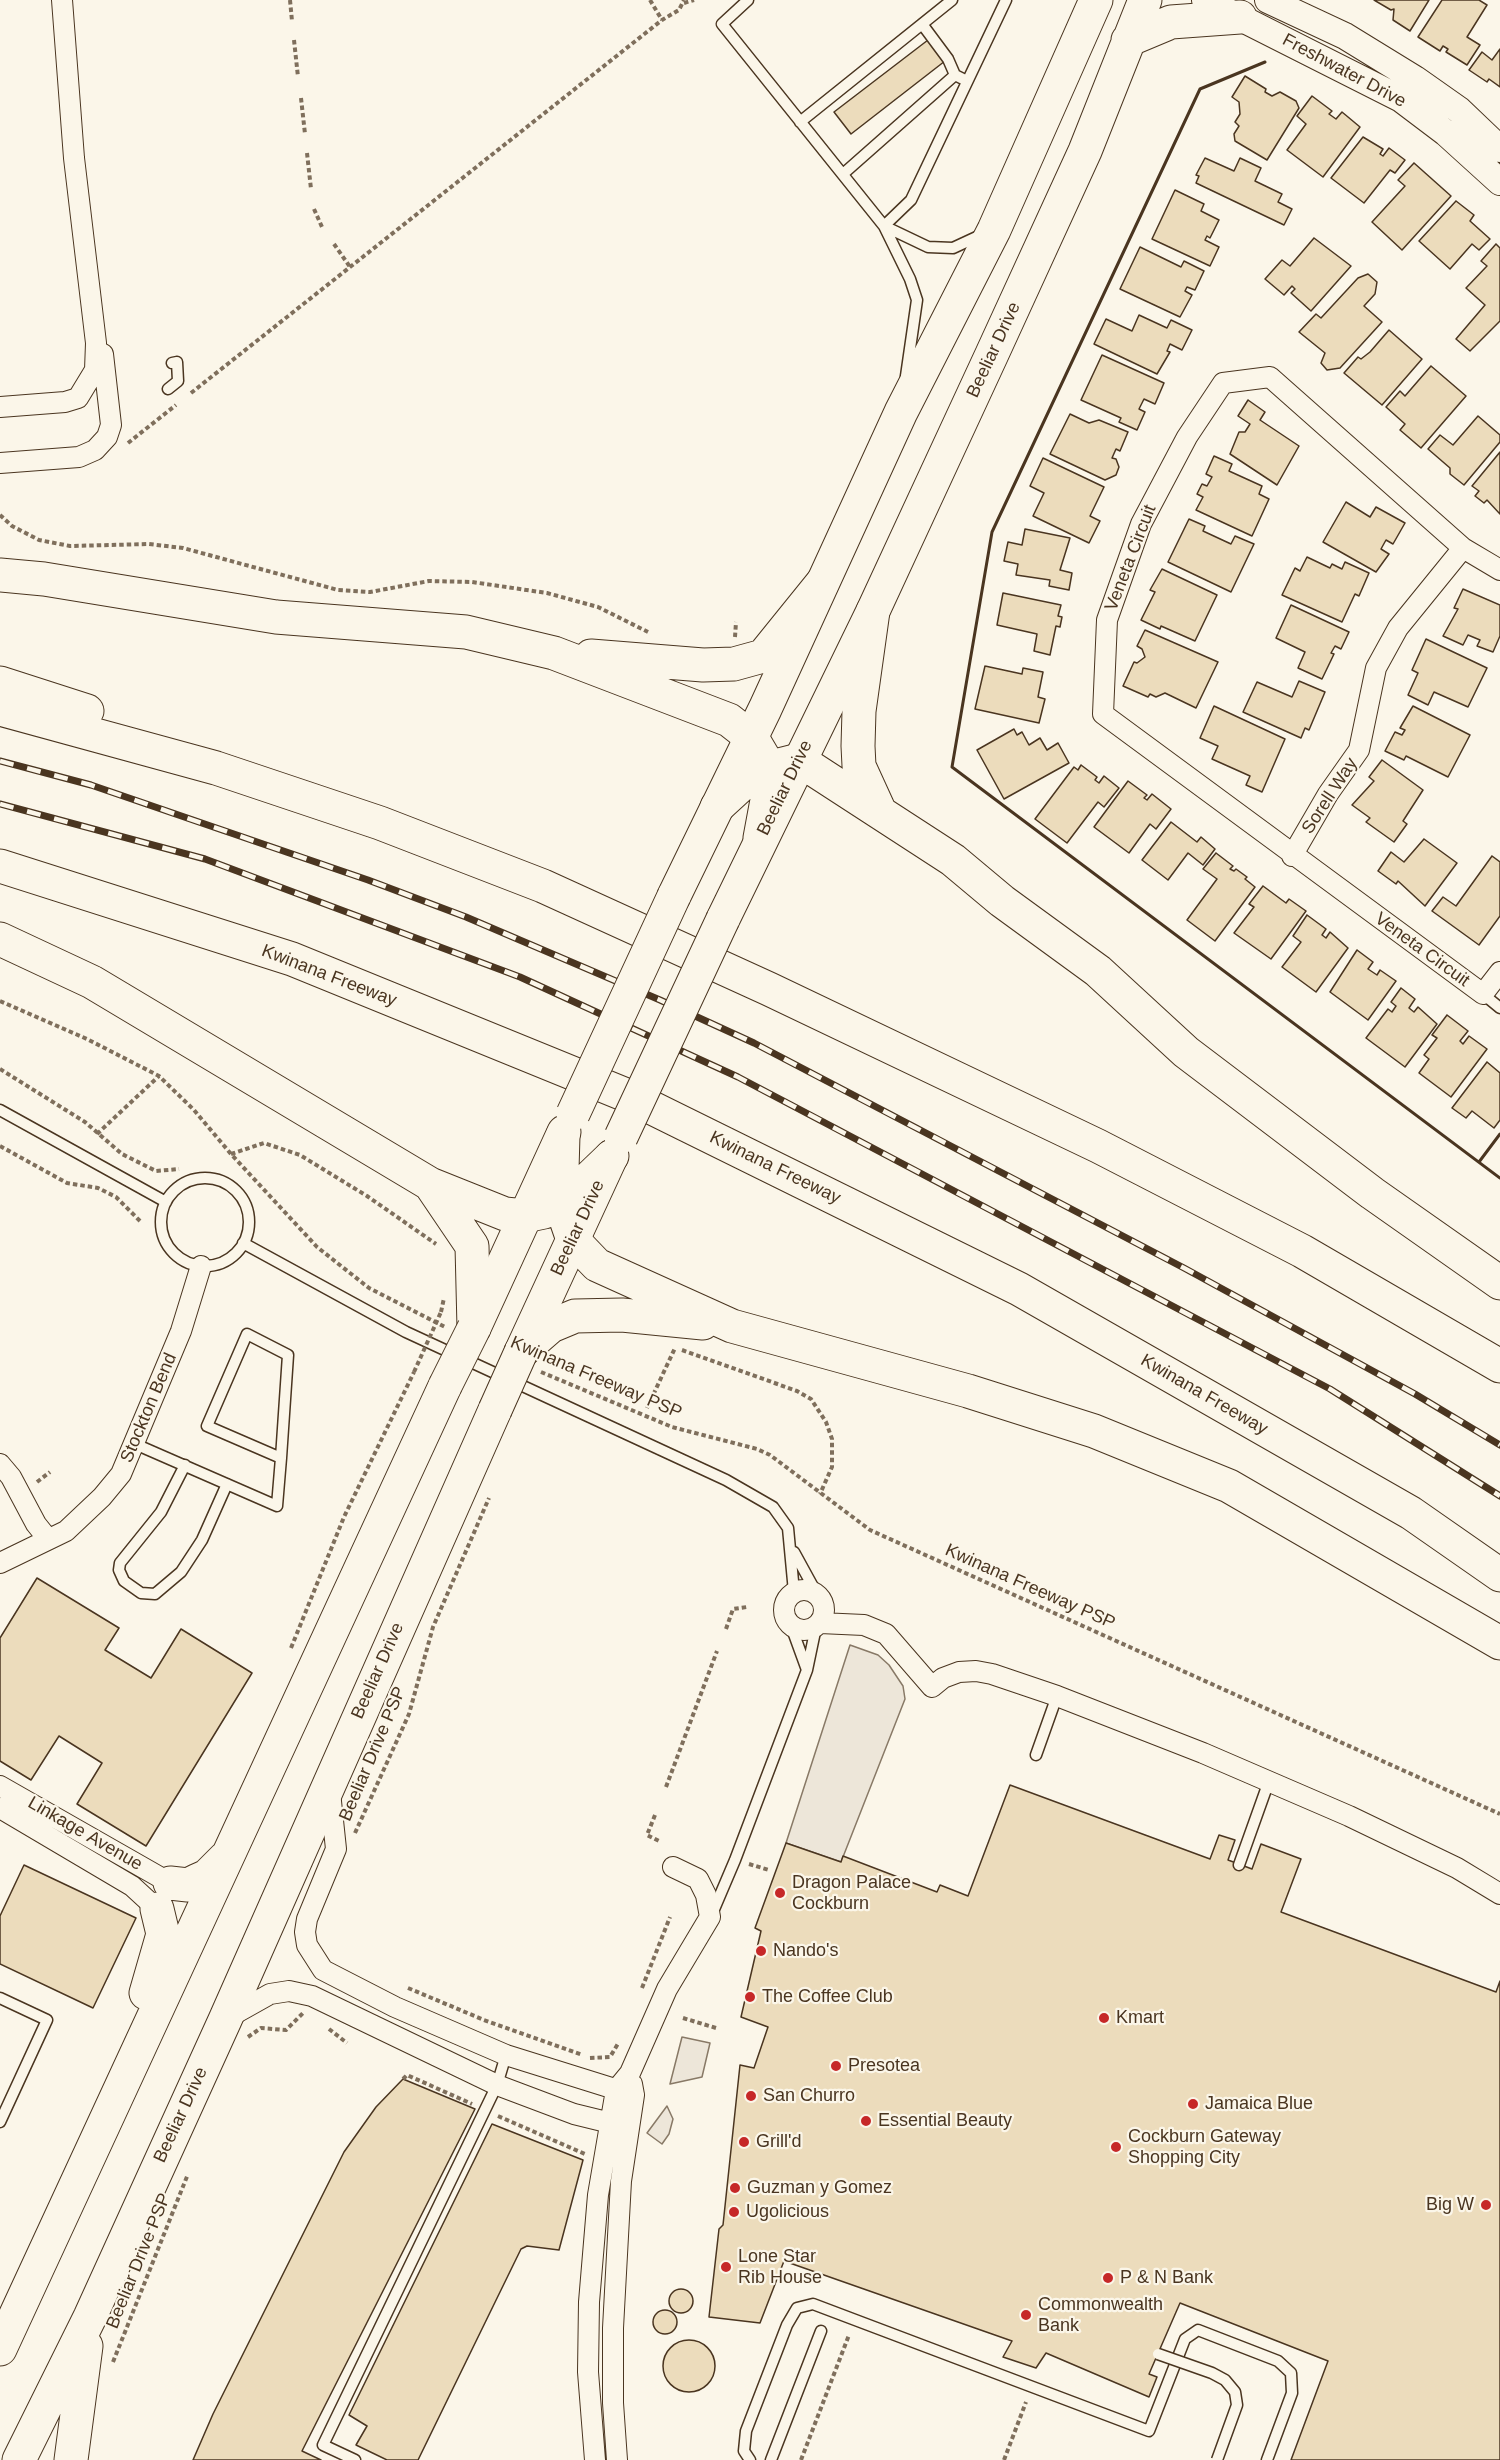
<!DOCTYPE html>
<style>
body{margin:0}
canvas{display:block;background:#fbf6e9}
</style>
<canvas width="1500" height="2460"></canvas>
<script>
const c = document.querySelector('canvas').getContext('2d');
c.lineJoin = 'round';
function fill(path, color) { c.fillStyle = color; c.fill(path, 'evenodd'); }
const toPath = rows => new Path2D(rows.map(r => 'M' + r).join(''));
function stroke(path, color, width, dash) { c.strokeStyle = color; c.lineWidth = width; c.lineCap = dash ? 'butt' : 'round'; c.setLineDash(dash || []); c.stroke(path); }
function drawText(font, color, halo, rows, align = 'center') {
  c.font = font + ' Helvetica,sans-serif'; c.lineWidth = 4.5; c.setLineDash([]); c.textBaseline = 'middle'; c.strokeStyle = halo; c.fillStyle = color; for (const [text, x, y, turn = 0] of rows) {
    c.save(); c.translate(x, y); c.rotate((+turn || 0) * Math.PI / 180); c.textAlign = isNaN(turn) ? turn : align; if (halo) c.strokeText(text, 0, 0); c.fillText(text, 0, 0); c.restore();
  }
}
const green = toPath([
 [850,1645,878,1655,889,1665,903,1686,905,1699,841,1862,786,1843,850,1645],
 [682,2037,710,2043,702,2077,670,2084,682,2037],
 [667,2106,673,2119,669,2134,662,2144,647,2133,667,2106]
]);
fill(green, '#ede6d9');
stroke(green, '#887966', 1.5);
const building = toPath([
 [1374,0,1429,0,1410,31,1393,20,1394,9,1391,10,1374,0],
 [1442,0,1479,0,1487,5,1467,37,1480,45,1467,65,1446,52,1448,49,1443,46,1440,51,1418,37,1442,0],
 [928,40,945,61,851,134,834,112,928,40],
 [1500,49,1500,87,1489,79,1487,82,1469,70,1482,52,1492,60,1500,49],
 [1245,76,1266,89,1265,92,1272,96,1280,92,1296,101,1299,108,1267,160,1235,141,1234,134,1239,126,1235,122,1240,114,1239,102,1232,97,1245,76],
 [1312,96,1332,111,1329,114,1336,119,1342,112,1360,127,1323,177,1287,150,1306,124,1297,116,1312,96],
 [1363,137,1383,149,1380,154,1383,156,1389,148,1405,160,1395,173,1390,170,1364,203,1331,178,1363,137],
 [1205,158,1234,171,1240,158,1261,168,1255,181,1282,194,1278,202,1292,209,1284,225,1196,183,1199,176,1196,175,1205,158],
 [1414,163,1451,196,1402,250,1372,222,1405,186,1398,180,1414,163],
 [1175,190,1204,204,1201,211,1219,220,1210,238,1207,236,1205,240,1219,247,1210,266,1152,239,1175,190],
 [1456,201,1474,215,1470,221,1490,239,1479,250,1472,244,1450,269,1419,241,1456,201],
 [1314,238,1351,266,1311,311,1291,293,1295,289,1292,286,1284,295,1265,279,1282,260,1290,266,1314,238],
 [1496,244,1500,248,1500,321,1470,351,1456,339,1485,305,1466,288,1487,266,1481,261,1496,244],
 [1140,247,1181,267,1184,261,1204,271,1195,290,1187,287,1185,291,1192,295,1180,317,1120,289,1140,247],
 [1368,274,1377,282,1375,294,1364,306,1382,322,1340,368,1327,370,1321,363,1325,353,1299,332,1316,314,1321,318,1358,278,1368,274],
 [1139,315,1167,328,1171,320,1192,330,1182,350,1170,344,1167,351,1170,352,1157,374,1094,344,1106,319,1132,331,1139,315],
 [1389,330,1422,359,1382,405,1344,373,1358,357,1361,359,1370,352,1389,330],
 [1102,355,1164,383,1155,404,1144,399,1139,409,1145,412,1137,430,1119,422,1121,418,1081,400,1102,355],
 [1431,366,1466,396,1421,448,1400,430,1405,424,1386,407,1400,391,1405,396,1431,366],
 [1248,400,1265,412,1260,420,1299,446,1277,485,1230,454,1239,432,1245,432,1250,424,1238,416,1248,400],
 [1070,414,1089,423,1099,420,1128,432,1120,451,1116,449,1112,458,1116,459,1119,467,1116,475,1105,480,1050,454,1070,414],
 [1478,416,1500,435,1500,442,1464,485,1450,474,1450,468,1428,449,1440,435,1453,445,1478,416],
 [1500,452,1500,514,1487,500,1484,503,1475,496,1479,491,1472,486,1500,452],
 [1214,456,1232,464,1229,471,1262,486,1259,494,1269,499,1252,536,1196,510,1203,497,1197,494,1202,484,1207,486,1212,477,1206,474,1214,456],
 [1043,458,1104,487,1090,516,1100,521,1089,543,1033,516,1044,493,1030,486,1043,458],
 [1346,502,1370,517,1376,507,1405,523,1393,544,1386,540,1381,549,1389,554,1376,572,1323,542,1346,502],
 [1189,519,1205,526,1203,531,1231,544,1235,536,1254,544,1231,592,1168,562,1189,519],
 [1025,529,1070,538,1060,570,1072,573,1069,590,1049,586,1050,580,1016,575,1018,564,1004,561,1008,542,1022,545,1025,529],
 [1307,557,1330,568,1332,564,1342,569,1345,562,1369,573,1359,596,1355,594,1342,622,1282,595,1295,568,1300,571,1307,557],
 [1162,569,1217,595,1195,641,1161,626,1160,629,1141,620,1155,592,1150,590,1162,569],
 [1463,589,1500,605,1500,636,1493,652,1477,646,1480,640,1468,635,1463,645,1443,636,1458,609,1454,608,1463,589],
 [1003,593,1061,605,1058,616,1062,617,1060,627,1056,626,1050,655,1034,651,1037,634,997,625,1003,593],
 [1291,605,1349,632,1341,649,1335,646,1331,653,1334,654,1322,679,1298,668,1305,652,1276,638,1291,605],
 [1145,630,1218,662,1196,708,1165,693,1156,697,1150,694,1148,697,1123,686,1134,662,1137,663,1145,657,1142,649,1137,646,1145,630],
 [1426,639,1487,668,1468,707,1434,692,1428,705,1408,695,1418,673,1412,670,1426,639],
 [985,666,1022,674,1023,668,1043,672,1038,697,1045,699,1039,723,975,709,985,666],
 [1299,681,1325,692,1309,730,1305,728,1301,738,1243,712,1257,682,1292,697,1299,681],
 [1214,706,1285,739,1262,792,1246,785,1250,776,1212,759,1218,746,1200,738,1214,706],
 [1413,706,1470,735,1448,777,1406,756,1404,760,1385,751,1395,732,1402,735,1405,730,1400,728,1413,706],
 [1014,729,1017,735,1022,732,1029,745,1040,738,1047,750,1058,743,1069,763,1004,799,977,750,1014,729],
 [1382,760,1423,790,1403,821,1407,824,1394,842,1366,822,1370,818,1352,805,1374,781,1369,777,1382,760],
 [1081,765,1097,777,1095,780,1099,783,1104,776,1119,788,1104,807,1098,802,1067,843,1035,819,1074,767,1078,770,1081,765],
 [1128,781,1147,795,1144,798,1147,800,1152,794,1171,809,1156,829,1150,824,1129,853,1094,827,1128,781],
 [1171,822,1197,842,1201,837,1215,849,1203,865,1188,853,1168,880,1142,860,1171,822],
 [1424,839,1457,863,1425,906,1398,881,1396,884,1378,871,1391,852,1404,862,1424,839],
 [1216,853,1233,866,1230,869,1234,871,1236,869,1247,877,1245,879,1255,887,1215,941,1187,920,1217,879,1203,869,1216,853],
 [1492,856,1500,862,1500,916,1479,945,1432,911,1443,897,1456,906,1492,856],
 [1263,886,1286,903,1289,899,1306,911,1271,959,1234,933,1254,907,1249,904,1263,886],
 [1307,915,1326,929,1322,935,1326,938,1330,932,1348,948,1316,992,1282,967,1301,942,1293,936,1307,915],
 [1357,950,1373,962,1368,969,1377,975,1380,970,1396,981,1368,1020,1330,992,1357,950],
 [1401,988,1415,999,1409,1008,1414,1012,1418,1007,1437,1024,1405,1067,1366,1038,1388,1009,1392,1012,1396,1006,1391,1002,1401,988],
 [1447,1015,1468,1031,1460,1041,1463,1044,1469,1036,1487,1049,1451,1097,1419,1073,1429,1059,1424,1055,1437,1038,1432,1035,1447,1015],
 [1487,1062,1500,1073,1500,1120,1494,1128,1472,1111,1466,1118,1452,1108,1487,1062],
 [37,1578,119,1628,105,1650,151,1678,181,1629,252,1673,146,1846,77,1804,102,1763,59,1736,31,1780,0,1761,0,1638,37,1578],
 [1010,1785,1210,1859,1219,1835,1235,1840,1228,1860,1252,1869,1261,1844,1301,1859,1281,1912,1496,1992,1500,1981,1500,2460,1291,2460,1328,2361,1180,2303,1149,2374,1157,2377,1149,2397,1046,2353,1036,2368,1003,2357,1012,2341,784,2261,760,2323,709,2317,719,2229,723,2225,740,2065,754,2068,768,2027,741,2017,761,1931,755,1928,786,1843,841,1862,843,1856,937,1892,940,1885,968,1896,1010,1785],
 [24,1865,136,1918,93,2008,0,1964,0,1916,24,1865],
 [403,2079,475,2109,302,2451,321,2460,193,2460,213,2414,344,2152,376,2107,403,2079],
 [492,2124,583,2160,559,2250,527,2246,521,2249,418,2460,387,2460,356,2445,367,2426,349,2415,492,2124],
 '669 2301a12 12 0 1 1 24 0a12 12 0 1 1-24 0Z',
 '653 2322a12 12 0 1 1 24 0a12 12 0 1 1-24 0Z',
 '663 2366a26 26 0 1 1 52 0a26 26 0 1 1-52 0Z'
]);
fill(building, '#ecdcbc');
stroke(building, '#4a3520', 1.5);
const service = toPath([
 [748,0,722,24,884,226,910,279,917,300,906,376],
 [922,24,948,59,955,75],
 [800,122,952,0],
 [843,174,955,75,967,81],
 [884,226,911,200,1006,0],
 [884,226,928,247,953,248,981,235],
 [168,389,178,381,177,362,172,363],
 [1483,994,1500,1008],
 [0,1110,166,1202],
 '161 1222a44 44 0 1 1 88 0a44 44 0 1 1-88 0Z',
 [243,1243,406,1332,726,1480,773,1507,788,1528,794,1592],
 [135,1444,277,1506,281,1458,288,1355,247,1334,207,1426,281,1458],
 [185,1465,161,1512,120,1563,119,1570,124,1581,141,1593,155,1594,181,1572,202,1540,227,1484],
 [794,1552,817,1594],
 [791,1626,807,1670],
 [1036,1755,1057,1696],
 [1239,1865,1269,1781],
 [712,1914,735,1860,807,1670,816,1627],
 [0,1998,47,2020,0,2122],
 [355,2460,323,2445,497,2085,506,2055],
 [750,2460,744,2451,746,2431,787,2325,797,2308,813,2304,1149,2431,1185,2339,1198,2330,1278,2361,1291,2373,1292,2393,1267,2460],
 [771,2460,821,2331]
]);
const minor = toPath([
 [0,407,65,402,78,398,95,370,96,343,74,158,62,0],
 [0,463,79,457,95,450,107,437,111,425,103,354],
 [1500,570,1463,548,1270,377,1223,383,1187,437,1141,524,1107,620,1103,714,1483,994,1500,972],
 [1292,856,1328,794,1359,750,1376,668,1398,628,1463,548],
 [0,1464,11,1477,36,1524,48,1539],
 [0,1563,66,1531,102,1497,121,1474,181,1331,201,1266],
 '784 1610a20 20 0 1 1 40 0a20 20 0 1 1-40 0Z',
 [820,1623,864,1625,886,1634,932,1687,943,1678,959,1672,976,1671,992,1674,1057,1696,1203,1753,1349,1816,1457,1868,1500,1894],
 [0,1786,170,1883],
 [330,1792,336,1849,307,1919,305,1932,307,1945,323,1970,395,2007,506,2055,634,2095],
 [0,1808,132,1886,157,1909],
 [229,2017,270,1994,289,1991,312,1996,497,2085,574,2114,627,2127],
 [595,2460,588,2372,589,2302,598,2195,616,2090,630,2073,667,1989,710,1917,706,1895,698,1879,673,1867],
 [617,2460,613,2403,613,2328,621,2181,634,2095,632,2084]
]);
const tertiary = toPath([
 [1205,0,1401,99,1446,133,1500,182],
 [1268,0,1345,36,1415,79,1459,110,1500,149]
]);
const trunk = toPath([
 [1128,40,1171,22,1240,17],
 [674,896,765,709,901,412,994,230,1096,0],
 [723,919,873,611,992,354,1085,151,1145,0],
 [474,1328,564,1132],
 [521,1352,611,1157],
 [170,1883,188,1885,198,1880,207,1876,225,1858],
 [146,1993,163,1934,157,1909],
 [0,2349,445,1386],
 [19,2460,90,2317,225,2020,495,1410],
 [71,2460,86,2346]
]);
const motorway = toPath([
 [0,575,44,579,276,617,466,632,554,653,729,720,752,738,765,760,770,784,760,838],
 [873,611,859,711,858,746,859,766,880,812],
 [591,656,703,665,734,664,763,656,822,583],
 [0,683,87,711],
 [0,709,216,768,380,823,543,886,769,989,1098,1146,1302,1251,1500,1366],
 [717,807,741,785,767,768,799,760,953,860,1002,901,1098,971,1186,1052,1372,1193,1500,1283],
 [0,866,292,959,626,1095,1019,1289,1411,1513,1500,1575],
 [0,939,92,982,430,1184,505,1214,525,1216,544,1212,561,1205,612,1156],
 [563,1135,561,1205,573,1240,597,1265,732,1326,968,1391,1094,1431,1229,1486,1500,1643],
 [430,1184,472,1246,474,1328],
 [521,1352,551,1326,575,1316,622,1315,703,1323]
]);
stroke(service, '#4a3520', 13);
stroke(minor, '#4a3520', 22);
stroke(tertiary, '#4a3520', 28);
stroke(trunk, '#4a3520', 35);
stroke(motorway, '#4a3520', 35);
stroke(toPath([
 [290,0,292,21],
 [650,0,662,20],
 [684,3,694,0],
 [294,40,298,77],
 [301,98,305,134],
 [307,153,311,189],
 [314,209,322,227],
 [334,244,350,267],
 [191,393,662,20,679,10,684,0],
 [128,443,176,405],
 [0,515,12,526,39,540,70,546,149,544,183,548,338,590,370,592,429,581,472,582,547,593,598,607,648,632],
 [735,637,736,622],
 [0,1001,87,1039,159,1076,194,1110,231,1154,317,1247,369,1288,445,1327],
 [0,1069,85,1122,122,1154,156,1171,179,1169],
 [97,1134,159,1076],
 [0,1146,67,1183,98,1188,116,1197,141,1222],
 [231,1154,264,1143,300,1155,367,1196,436,1244],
 [441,1312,444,1298],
 [682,1350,797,1391,811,1399,826,1422,832,1439,832,1467,820,1494],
 [541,1372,672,1427,757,1449,770,1455,870,1530,1500,1814],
 [647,1408,675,1348],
 [37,1482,50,1472],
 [726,1629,733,1609,747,1607],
 [291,1648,344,1517,414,1372],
 [666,1787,717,1651],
 [655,1815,647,1835,661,1842],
 [355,1833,409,1714,433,1627,489,1498],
 [749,1864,769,1870],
 [408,1988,484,2020,583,2055],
 [642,1988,670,1917],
 [683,2018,716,2028],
 [329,2029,347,2043],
 [248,2037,261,2028,286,2030,303,2013],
 [590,2058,610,2057,619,2042],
 [403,2079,407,2075,472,2104],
 [498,2116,585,2154],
 [113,2362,188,2174],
 [801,2460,849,2335],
 [1004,2460,1026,2402]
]), '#7f6f5c', 4, [4.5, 3]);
stroke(service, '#fbf6e9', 10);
stroke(minor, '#fbf6e9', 20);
stroke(tertiary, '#fbf6e9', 26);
stroke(trunk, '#fbf6e9', 33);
stroke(motorway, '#fbf6e9', 33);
const rail = toPath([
 [0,761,91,785,368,880,466,917,660,1000,754,1043,1184,1268,1415,1394,1500,1445],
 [0,804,205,859,520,977,738,1077,1330,1389,1500,1496]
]);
stroke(rail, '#4a3520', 7);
stroke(rail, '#fbf6e9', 4.5, [14]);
const serviceBridge = toPath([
 [1158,2354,1212,2373,1225,2380,1235,2392,1237,2405,1217,2460]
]);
const trunkBridge = toPath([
 [573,1114,674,896],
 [621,1137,723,919],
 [445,1386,474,1328],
 [495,1410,521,1352]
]);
stroke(serviceBridge, '#4a3520', 13, []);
stroke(trunkBridge, '#4a3520', 35, []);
stroke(toPath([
 [414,1372,441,1312]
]), '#7f6f5c', 4, [4.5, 3]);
stroke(serviceBridge, '#fbf6e9', 10);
stroke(trunkBridge, '#fbf6e9', 33);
stroke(toPath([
 [1265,62,1200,89,992,532,952,767,1500,1178],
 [1479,1162,1500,1134]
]), '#4a3520', 3);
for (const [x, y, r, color] of [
 [780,1893,6,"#c62828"],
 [761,1951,6,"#c62828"],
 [750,1997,6,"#c62828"],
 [1104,2018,6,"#c62828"],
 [836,2066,6,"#c62828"],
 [751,2096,6,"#c62828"],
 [1193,2104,6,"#c62828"],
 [866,2121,6,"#c62828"],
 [744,2142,6,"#c62828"],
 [1116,2147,6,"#c62828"],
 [735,2188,6,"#c62828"],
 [1486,2205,6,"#c62828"],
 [734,2212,6,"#c62828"],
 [726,2267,6,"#c62828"],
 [1108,2278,6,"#c62828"],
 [1026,2315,6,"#c62828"]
]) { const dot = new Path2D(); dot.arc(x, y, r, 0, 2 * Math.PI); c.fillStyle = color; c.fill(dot); stroke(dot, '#fbf6e9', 2); }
drawText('18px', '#4a3520', '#fbf6e9', [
 ["Freshwater Drive",1344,71,28],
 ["Beeliar Drive",994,350,-65],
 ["Veneta Circuit",1131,558,-69],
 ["Beeliar Drive",785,788,-64],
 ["Sorell Way",1330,796,-57],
 ["Veneta Circuit",1422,950,36],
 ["Kwinana Freeway",329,976,21],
 ["Kwinana Freeway",775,1168,26],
 ["Beeliar Drive",578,1228,-65],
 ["Kwinana Freeway PSP",596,1378,23],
 ["Kwinana Freeway",1204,1395,30],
 ["Stockton Bend",149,1408,-67],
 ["Kwinana Freeway PSP",1030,1587,24],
 ["Beeliar Drive",378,1671,-66],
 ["Beeliar Drive PSP",373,1754,-67],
 ["Linkage Avenue",85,1834,30],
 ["Beeliar Drive",181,2115,-65],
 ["Beeliar Drive PSP",139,2261,-68]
]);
drawText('18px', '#4a3520', '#fbf6e9', [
 ["Dragon Palace",792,1883],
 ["Cockburn",792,1904],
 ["Nando's",773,1951],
 ["The Coffee Club",762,1997],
 ["Kmart",1116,2018],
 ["Presotea",848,2066],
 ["San Churro",763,2096],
 ["Jamaica Blue",1205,2104],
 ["Essential Beauty",878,2121],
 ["Cockburn Gateway",1128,2137],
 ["Shopping City",1128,2158],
 ["Grill'd",756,2142],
 ["Guzman y Gomez",747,2188],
 ["Big W",1474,2205,"right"],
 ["Ugolicious",746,2212],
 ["Lone Star",738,2257],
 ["Rib House",738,2278],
 ["P & N Bank",1120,2278],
 ["Commonwealth",1038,2305],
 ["Bank",1038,2326]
], 'left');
</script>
